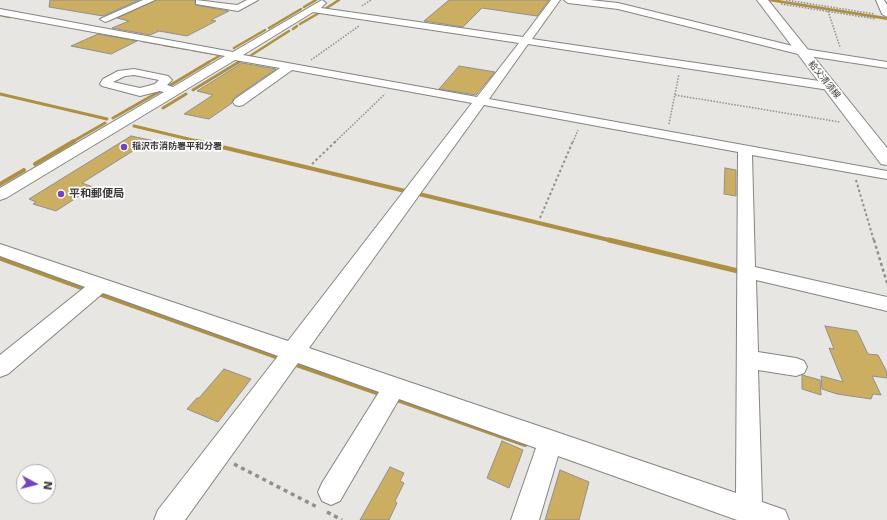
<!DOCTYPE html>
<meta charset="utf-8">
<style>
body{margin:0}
#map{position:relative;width:887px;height:520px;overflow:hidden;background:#e7e6e2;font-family:"DejaVu Sans",sans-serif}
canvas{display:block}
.north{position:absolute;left:16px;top:464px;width:40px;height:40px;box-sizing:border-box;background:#fff;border:1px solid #b0b0af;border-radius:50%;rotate:97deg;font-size:11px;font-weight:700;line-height:16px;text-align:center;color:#3a3938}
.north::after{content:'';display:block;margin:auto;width:14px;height:18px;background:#7444bc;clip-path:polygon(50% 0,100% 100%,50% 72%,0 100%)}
</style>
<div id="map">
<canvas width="887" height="520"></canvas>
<div class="north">N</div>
</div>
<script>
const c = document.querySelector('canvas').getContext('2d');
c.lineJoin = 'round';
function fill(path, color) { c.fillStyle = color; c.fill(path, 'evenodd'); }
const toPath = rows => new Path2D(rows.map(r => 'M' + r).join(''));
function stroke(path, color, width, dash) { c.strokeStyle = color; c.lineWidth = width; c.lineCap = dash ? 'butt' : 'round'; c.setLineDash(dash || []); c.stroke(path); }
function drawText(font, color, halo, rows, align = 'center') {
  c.font = font + ' "DejaVu Sans","Noto Sans JP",sans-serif'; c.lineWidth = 3.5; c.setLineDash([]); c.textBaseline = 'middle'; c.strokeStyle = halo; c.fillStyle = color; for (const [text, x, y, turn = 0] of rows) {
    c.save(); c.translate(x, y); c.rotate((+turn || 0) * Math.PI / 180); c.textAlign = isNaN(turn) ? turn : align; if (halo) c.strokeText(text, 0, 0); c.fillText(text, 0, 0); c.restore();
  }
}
fill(toPath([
 [762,0,779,0,887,17,887,20]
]), '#ad9044');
stroke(toPath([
 [304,7,316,0],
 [325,9,339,0],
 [0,15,10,17],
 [300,24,319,13],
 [269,28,301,9],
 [293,29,297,26],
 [143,41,160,44],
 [164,45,188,49],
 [234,48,265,30],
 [193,50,221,55],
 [250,56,289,31],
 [207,63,221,55],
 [237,63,241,61]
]), '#ad9044', 2.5);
stroke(toPath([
 [169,86,209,62],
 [193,90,239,62],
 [0,94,107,119],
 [163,108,186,94],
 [113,118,162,90],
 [134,126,201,142],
 [72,142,105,123]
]), '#ad9044', 3);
stroke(toPath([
 [197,141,405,191],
 [35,164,74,141],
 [0,184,24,170],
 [419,194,613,241]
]), '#ad9044', 4);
stroke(toPath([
 [609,240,738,271],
 [0,258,88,290],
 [100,294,277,357],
 [296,364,299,365]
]), '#ad9044', 5);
stroke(toPath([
 [296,364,382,394],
 [394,398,525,444]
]), '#ad9044', 6);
const building = toPath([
 [50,0,139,0,103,16,49,7,50,0],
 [156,0,194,0,196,5,229,11,211,20,216,21,187,36,159,31,150,35,112,28,129,21,117,18,156,0],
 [449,0,549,0,537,16,482,8,463,27,424,21,449,0],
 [98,34,137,41,111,54,71,46,98,34],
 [242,63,276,69,234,98,232,103,209,119,184,114,213,95,197,91,242,63],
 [459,66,495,72,476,95,439,89,459,66],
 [131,136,159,142,145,151,136,149,82,183,93,187,56,211,33,204,36,202,29,199,131,136],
 [725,168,736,170,736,196,724,194,725,168],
 [825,326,857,331,868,354,878,355,887,372,887,378,872,376,881,395,873,394,871,399,837,394,822,389,821,376,843,382,829,348,834,349,825,326],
 [224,369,251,379,218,422,187,409,197,398,199,398,224,369],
 [802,375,820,380,821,395,802,389,802,375],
 [502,441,523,450,509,488,487,478,502,441],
 [390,467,404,473,400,481,404,483,395,501,397,503,389,520,360,520,390,467],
 [560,470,589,482,579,520,545,520,560,470]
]);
fill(building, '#ccae63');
stroke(building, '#908f8c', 1);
const minor = toPath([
 [143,0,155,0,108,21,105,22,100,19,143,0],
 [196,0,237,5,247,0,258,0,238,11,196,4,196,0],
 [322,0,326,3,321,8,523,37,551,0,560,0,532,39,833,83,835,86,829,90,528,44,489,99,887,171,887,179,752,155,755,267,887,297,887,311,756,280,758,352,796,358,804,361,807,367,804,373,796,376,758,370,762,502,785,510,789,520,737,520,558,456,539,520,511,520,536,448,399,399,340,501,331,505,322,501,318,492,322,483,379,392,298,363,185,520,154,520,158,510,278,356,103,293,8,374,0,377,0,355,85,287,0,256,0,244,288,341,472,103,292,70,243,105,239,106,235,105,233,102,235,99,280,68,235,60,6,198,0,200,0,188,164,92,160,91,140,96,102,86,100,84,103,79,118,71,134,69,168,76,172,80,167,85,173,87,225,56,0,15,0,9,233,52,322,0],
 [313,12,519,43,477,97,243,55,313,12],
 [134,75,159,80,155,84,140,88,113,82,125,76,134,75],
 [484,105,738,152,736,493,309,348,484,105],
 [564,0,590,0,618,3,805,49,887,62,887,68,802,55,618,9,568,3,564,0],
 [876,0,884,0,887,5,887,17,882,14,876,0]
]);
const major = toPath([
 [757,0,768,0,887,148,887,165,881,164,757,0]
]);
stroke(minor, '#858481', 2);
stroke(major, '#858481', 2);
stroke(toPath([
 [786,0,875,14],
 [781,4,876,19],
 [362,6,371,0],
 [828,11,840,47],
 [311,60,359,26],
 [675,95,840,122],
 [669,124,679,74],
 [335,142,385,94],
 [573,142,578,130]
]), '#908f8c', 1.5, [1.5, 1.5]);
stroke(toPath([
 [312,164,336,141],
 [856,180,874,241],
 [540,218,573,141]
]), '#908f8c', 2, [2.5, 2.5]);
stroke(toPath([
 [874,240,887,283]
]), '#908f8c', 2.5, [3, 3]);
stroke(toPath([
 [234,464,317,507],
 [327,512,342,520]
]), '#908f8c', 3.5, [4, 4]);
fill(minor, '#fff');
fill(major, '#fff');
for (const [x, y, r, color] of [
 [124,147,4,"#7444bc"],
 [61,194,4,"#7444bc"]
]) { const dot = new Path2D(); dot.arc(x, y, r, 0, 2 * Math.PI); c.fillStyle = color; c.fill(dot); stroke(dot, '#fff', 1.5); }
drawText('9px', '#3a3938', '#fff', [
 ["給父清須線",824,80,51]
]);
drawText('bold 9px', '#3a3938', '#fff', [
 ["稲沢市消防署平和分署",132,147]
], 'left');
drawText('bold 11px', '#3a3938', '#fff', [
 ["平和郵便局",69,194]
], 'left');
</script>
